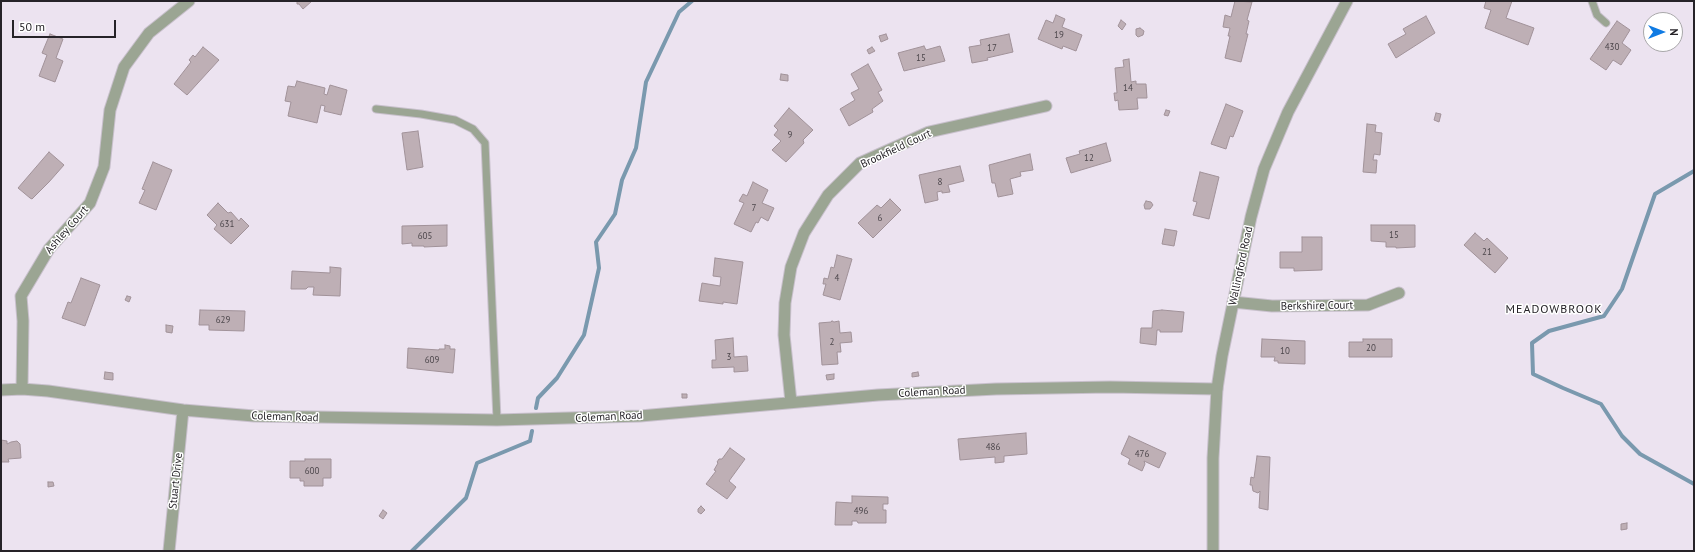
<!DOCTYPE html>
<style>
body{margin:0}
#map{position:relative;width:1695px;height:552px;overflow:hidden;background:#ece3f0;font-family:"PT Sans",sans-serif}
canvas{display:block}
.frame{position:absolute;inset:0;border:2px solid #262328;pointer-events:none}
.north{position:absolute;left:1643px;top:12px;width:40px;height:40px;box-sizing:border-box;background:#fff;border:1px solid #a8a7a9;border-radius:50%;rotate:90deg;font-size:11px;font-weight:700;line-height:16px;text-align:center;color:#262328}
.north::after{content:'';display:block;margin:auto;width:14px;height:18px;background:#107be3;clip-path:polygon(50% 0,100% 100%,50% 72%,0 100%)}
.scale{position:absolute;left:12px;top:20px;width:104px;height:18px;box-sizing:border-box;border:2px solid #262328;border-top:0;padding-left:5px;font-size:12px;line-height:14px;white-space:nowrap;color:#262328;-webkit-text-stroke:3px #fff;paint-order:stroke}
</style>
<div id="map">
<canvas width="1695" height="552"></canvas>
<div class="frame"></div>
<div class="north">N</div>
<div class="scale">50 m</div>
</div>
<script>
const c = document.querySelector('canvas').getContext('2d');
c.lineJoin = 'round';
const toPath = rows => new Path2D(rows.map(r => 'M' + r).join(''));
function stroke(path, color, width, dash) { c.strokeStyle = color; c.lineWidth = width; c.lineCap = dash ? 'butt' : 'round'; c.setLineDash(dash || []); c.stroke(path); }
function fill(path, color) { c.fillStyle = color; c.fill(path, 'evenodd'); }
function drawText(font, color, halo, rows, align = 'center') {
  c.font = font + ' "PT Sans",sans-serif'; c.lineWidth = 3; c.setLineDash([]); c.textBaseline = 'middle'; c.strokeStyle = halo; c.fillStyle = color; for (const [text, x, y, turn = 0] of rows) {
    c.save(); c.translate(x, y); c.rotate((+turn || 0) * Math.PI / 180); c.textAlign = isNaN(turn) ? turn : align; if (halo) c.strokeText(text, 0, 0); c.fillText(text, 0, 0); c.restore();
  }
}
stroke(toPath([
 [1694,171,1655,194,1622,289,1604,316,1549,331,1532,343,1533,374,1563,388,1601,404,1622,436,1640,454,1694,484],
 [536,408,538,398,557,378,584,335,599,268,596,242,615,214,622,180,636,148,646,82,679,12,692,1],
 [412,551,466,498,477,463,530,441,532,431]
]), '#7a99ae', 4);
const building = toPath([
 [295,1,312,1,303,9,299,4,297,4,297,1,295,1],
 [1235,1,1252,2,1247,20,1249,21,1246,34,1248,34,1241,62,1225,58,1230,36,1228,36,1230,28,1223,27,1225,15,1231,17,1235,1],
 [1486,1,1512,1,1506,18,1534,28,1528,45,1485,28,1491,10,1484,8,1486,1],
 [1056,15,1065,19,1062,27,1082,35,1076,51,1063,46,1062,49,1038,39,1046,20,1053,23,1056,15],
 [1426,16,1435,33,1396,58,1388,44,1406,34,1403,29,1426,16],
 [1121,20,1126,24,1122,30,1118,26,1121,20],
 [1617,21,1630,30,1622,43,1631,50,1621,65,1613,60,1606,70,1590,59,1617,21],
 [1140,28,1144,31,1143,35,1138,37,1136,35,1136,29,1140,28],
 [50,34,63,39,56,58,63,61,55,82,39,76,47,55,42,53,50,34],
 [886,34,888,39,881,42,879,36,886,34],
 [1009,34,1013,52,987,58,988,60,972,63,969,47,981,45,980,40,1009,34],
 [924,46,926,50,940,46,945,61,904,71,898,53,924,46],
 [203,47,219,60,187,95,174,84,191,62,189,60,193,55,195,57,203,47],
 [872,47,875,51,869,54,867,50,872,47],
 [1129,59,1131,82,1136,81,1136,84,1146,84,1147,98,1137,98,1138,109,1119,110,1118,100,1115,101,1114,93,1117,93,1115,68,1124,67,1123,60,1129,59],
 [868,64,882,90,878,92,883,101,872,109,873,112,849,126,840,109,855,100,851,93,859,89,851,74,868,64],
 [781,74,788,75,788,81,780,80,781,74],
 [297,81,325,88,324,94,327,95,330,85,347,90,341,115,324,111,325,106,321,105,317,123,288,116,291,102,285,101,288,86,295,87,297,81],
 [1226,104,1243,111,1233,137,1230,136,1226,149,1211,144,1226,104],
 [789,108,813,130,803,140,804,143,786,162,772,150,781,141,774,135,778,130,774,126,789,108],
 [1166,110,1170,111,1168,116,1164,115,1166,110],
 [1436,113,1441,114,1439,122,1434,120,1436,113],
 [1367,124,1376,125,1375,132,1382,133,1380,155,1374,154,1373,160,1377,160,1376,173,1363,172,1367,124],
 [418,131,423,167,407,170,402,133,418,131],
 [1106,143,1111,161,1071,173,1066,158,1080,154,1079,151,1106,143],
 [49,152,64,165,49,182,32,199,30,198,18,188,49,152],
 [1030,154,1033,170,1020,172,1021,176,1010,179,1013,194,998,197,995,183,992,183,989,165,1030,154],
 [153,162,172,170,156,210,139,203,145,190,142,189,153,162],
 [960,166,964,181,948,185,950,192,942,193,942,191,937,192,938,200,925,203,919,175,960,166],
 [1200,172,1219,177,1209,219,1193,215,1197,202,1193,201,1200,172],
 [753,182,768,190,762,203,774,208,768,221,761,217,758,223,756,222,751,232,734,224,744,203,739,201,743,194,747,196,753,182],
 [890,199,901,210,873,238,858,223,877,205,881,208,890,199],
 [1146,201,1151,202,1153,205,1150,209,1145,209,1144,205,1146,201],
 [218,203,228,213,231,212,239,221,241,218,249,226,231,244,214,229,217,225,207,215,218,203],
 [447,225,447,246,424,247,424,246,412,246,412,243,402,244,402,226,447,225],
 [1371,225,1415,225,1415,247,1396,248,1396,247,1386,247,1386,242,1371,241,1371,225],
 [1165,229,1177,231,1174,246,1162,244,1165,229],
 [1475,233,1484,241,1487,238,1508,258,1495,273,1464,245,1475,233],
 [1302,237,1322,237,1322,270,1294,271,1294,268,1280,268,1280,252,1302,252,1302,237],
 [837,255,852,259,840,300,823,295,826,284,823,284,824,278,828,279,831,267,834,268,837,255],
 [715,258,743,262,737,304,723,302,723,304,699,301,702,283,720,286,721,277,713,276,715,258],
 [330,267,341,268,340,296,313,295,314,287,308,287,306,289,291,289,292,271,330,273,330,267],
 [81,278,100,285,85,326,62,318,68,302,71,303,81,278],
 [127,296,131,297,129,302,125,300,127,296],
 [200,310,245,311,244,331,209,330,209,325,199,325,200,310],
 [1162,310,1184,312,1182,332,1160,332,1160,330,1157,330,1156,345,1140,343,1141,328,1152,328,1153,311,1162,310],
 [832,321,834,322,839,321,840,333,851,332,852,342,840,343,841,352,837,352,838,364,822,365,819,323,831,322,832,321],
 [166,325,173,326,172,333,166,332,166,325],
 [733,338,734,357,747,356,748,371,734,372,734,367,712,368,712,360,716,360,715,340,733,338],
 [1262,339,1305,341,1305,364,1278,363,1278,361,1274,361,1275,357,1261,357,1262,339],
 [1363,339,1392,339,1392,357,1349,357,1349,342,1363,342,1363,339],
 [445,345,450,346,450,349,455,349,453,373,407,368,408,348,439,350,439,349,445,349,445,345],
 [105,372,113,373,113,380,104,379,105,372],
 [918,372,919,376,912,377,912,373,918,372],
 [834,374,834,379,827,380,826,375,834,374],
 [682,394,687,394,687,398,682,398,682,394],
 [1026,433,1027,454,1004,456,1004,462,995,463,995,457,960,460,958,439,1026,433],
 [1129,436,1166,453,1159,468,1144,461,1145,464,1142,471,1128,464,1130,459,1121,454,1129,436],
 [1,440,7,441,7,444,11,442,17,441,20,444,21,458,8,459,9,462,1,462,1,440],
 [730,448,745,459,729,481,736,487,727,499,706,484,716,471,714,470,718,463,717,462,719,459,722,459,730,448],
 [1257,456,1270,457,1268,510,1259,508,1260,491,1258,493,1253,491,1252,485,1250,485,1251,477,1254,478,1257,456],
 [305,459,331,459,331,478,323,478,323,486,304,486,304,481,300,481,300,478,290,478,290,461,305,461,305,459],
 [48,482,53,482,54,486,48,487,48,482],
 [852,496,888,497,888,504,883,504,883,510,886,510,886,523,858,523,857,521,852,521,852,525,835,525,836,502,852,503,852,496],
 [701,506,705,510,701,514,698,512,698,509,701,506],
 [383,510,387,513,383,519,379,516,383,510],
 [1627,523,1627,529,1621,530,1621,524,1627,523]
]);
fill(building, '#beafb5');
stroke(building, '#a19299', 1);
const service = toPath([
 [1592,1,1597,15,1606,23],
 [376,109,421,114,455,120,473,129,485,143,497,420]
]);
const minor = toPath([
 [1233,302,1272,306,1368,305,1399,293],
 [22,389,23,321,21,296,49,249,90,203,104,167,110,110,124,67,149,33,189,1],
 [1,390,22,389,48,391,183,410,254,416,497,420,640,416,878,395,996,389,1110,387,1217,389],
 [791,402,784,335,785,303,791,267,804,233,828,195,860,163,929,132,1046,106],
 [169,551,183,410]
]);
const tertiary = toPath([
 [1213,551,1213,458,1217,389,1222,356,1251,217,1264,169,1288,112,1347,1]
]);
stroke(service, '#c8c0cc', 9);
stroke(minor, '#c8c0cc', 13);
stroke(tertiary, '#c8c0cc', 13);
stroke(service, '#9ba593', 7);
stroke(minor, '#9ba593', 11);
stroke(tertiary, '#9ba593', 11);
drawText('9px', '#4c464b', null, [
 ["19",1059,35],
 ["430",1612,47],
 ["17",992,48],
 ["15",921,58],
 ["14",1128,88],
 ["9",790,135],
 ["12",1089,158],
 ["8",940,182],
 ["7",754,208],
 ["6",880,218],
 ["631",227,224],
 ["15",1394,235],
 ["605",425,236],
 ["21",1487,252],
 ["4",837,278],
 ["629",223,320],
 ["2",832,342],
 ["20",1371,348],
 ["10",1285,351],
 ["3",729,357],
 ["609",432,360],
 ["486",993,447],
 ["476",1142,454],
 ["600",312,471],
 ["496",861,511]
]);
drawText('11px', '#262328', '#fff', [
 ["Brookfield Court",896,149,-25],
 ["Ashley Court",67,230,-49],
 ["Wallingford Road",1241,266,-78],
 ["Berkshire Court",1317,306,-1],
 ["Coleman Road",932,392,-3],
 ["Coleman Road",285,417,2],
 ["Coleman Road",609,417,-3],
 ["Stuart Drive",176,481,-84]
]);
c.letterSpacing = '1px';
drawText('12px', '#262328', '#fff', [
 ["MEADOWBROOK",1554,310]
]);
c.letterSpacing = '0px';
</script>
